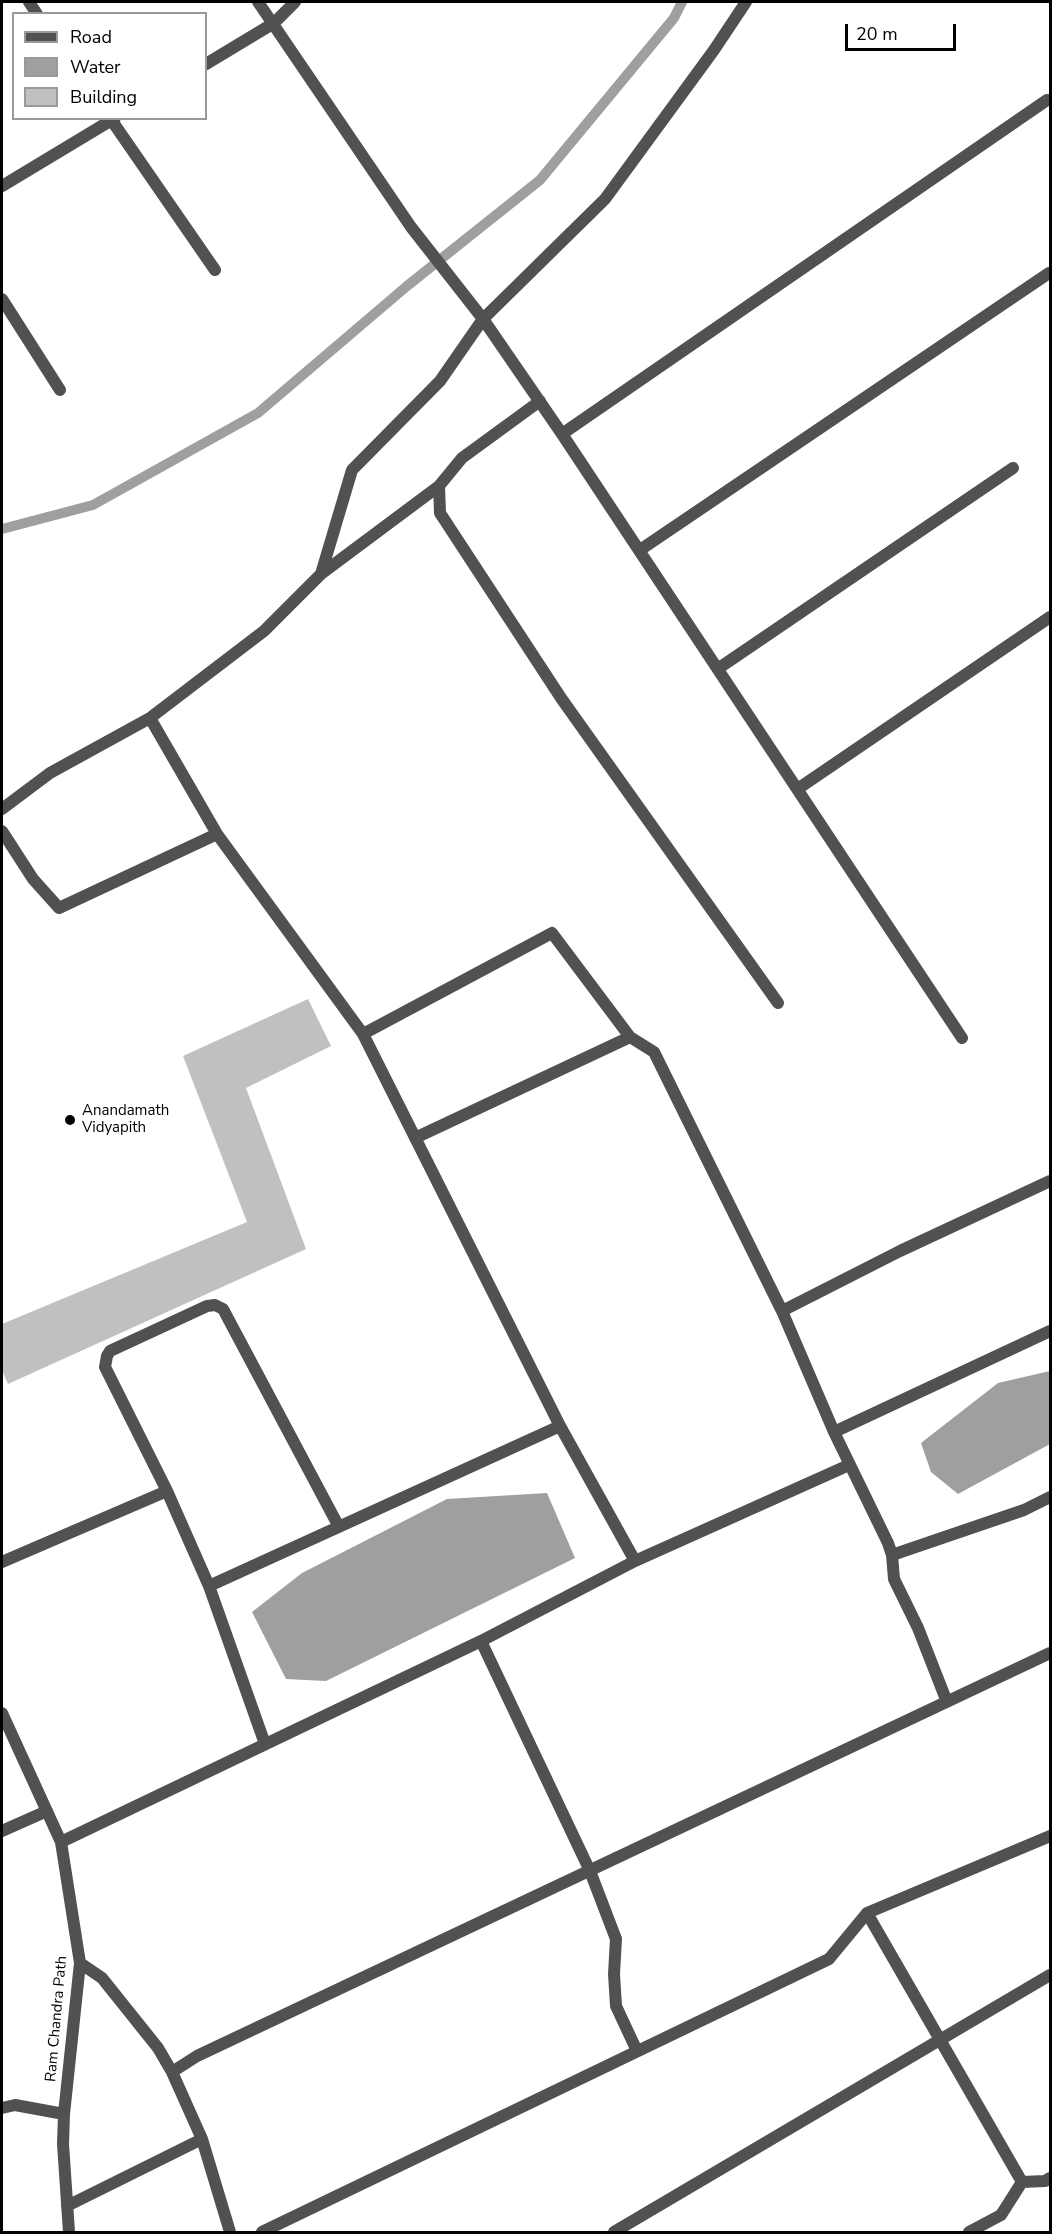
<!DOCTYPE html>
<style>
body{margin:0}
#map{position:relative;width:1052px;height:2234px;overflow:hidden;background:#fff;font-family:"Nunito Sans",sans-serif}
canvas{display:block}
.frame{position:absolute;inset:0;border:3px solid #000;pointer-events:none}
.legend{position:absolute;left:12px;top:12px;width:195px;height:108px;box-sizing:border-box;background:#fff;border:2px solid #999;margin:0;padding:8px 10px;list-style:none;font-size:18px;color:#000}
.legend li{display:flex;align-items:center;gap:12px;height:30px}
.legend b{width:30px;border:2px solid #999}
.scale{position:absolute;left:845px;top:24px;width:111px;height:27px;box-sizing:border-box;border:3px solid #000;border-top:0;padding-left:8px;font-size:18px;line-height:21px;white-space:nowrap;color:#000;-webkit-text-stroke:4px #fff;paint-order:stroke}
</style>
<div id="map">
<canvas width="1052" height="2234"></canvas>
<div class="frame"></div>
<ul class="legend">
<li><b style="height:8px;background:#515151"></b>Road</li>
<li><b style="height:16px;background:#9f9f9f"></b>Water</li>
<li><b style="height:16px;background:#c0c0c0"></b>Building</li>
</ul>
<div class="scale">20 m</div>
</div>
<script>
const c = document.querySelector('canvas').getContext('2d');
c.lineJoin = 'round';
function fill(path, color) { c.fillStyle = color; c.fill(path, 'evenodd'); }
const toPath = rows => new Path2D(rows.map(r => 'M' + r).join(''));
function stroke(path, color, width, dash) { c.strokeStyle = color; c.lineWidth = width; c.lineCap = dash ? 'butt' : 'round'; c.setLineDash(dash || []); c.stroke(path); }
function drawText(font, color, halo, rows, align = 'center') {
  c.font = font + ' "Nunito Sans",sans-serif'; c.lineWidth = 4.5; c.setLineDash([]); c.textBaseline = 'middle'; c.strokeStyle = halo; c.fillStyle = color; for (const [text, x, y, turn = 0] of rows) {
    c.save(); c.translate(x, y); c.rotate((+turn || 0) * Math.PI / 180); c.textAlign = isNaN(turn) ? turn : align; if (halo) c.strokeText(text, 0, 0); c.fillText(text, 0, 0); c.restore();
  }
}
fill(toPath([
 [1050,1371,1050,1444,958,1494,931,1472,921,1443,998,1383],
 [547,1493,575,1558,326,1681,286,1679,252,1612,302,1573,447,1499]
]), '#9f9f9f');
stroke(toPath([
 [2,529,93,505,258,413,407,286,540,180,674,18,682,2]
]), '#9f9f9f', 10);
fill(toPath([
 [308,999,331,1046,246,1088,306,1249,8,1384,2,1370,2,1324,247,1222,183,1056]
]), '#c0c0c0');
stroke(toPath([
 [29,2,37,14],
 [258,2,411,227,483,319,562,434,962,1038],
 [206,64,274,23,295,2],
 [110,118,215,270],
 [2,186,115,118],
 [2,299,60,390],
 [540,401,462,458,439,486,440,513,561,698,778,1003],
 [562,434,1047,100],
 [640,550,1049,273],
 [321,574,439,486],
 [719,668,1013,468],
 [150,718,217,834,363,1034,560,1426,635,1561],
 [799,788,1050,617],
 [2,809,50,773,150,718,264,631,321,574,352,470,440,381,483,319,605,199,714,50,746,2],
 [2,831,33,879,59,908,217,834],
 [363,1034,552,933,630,1037,654,1052,782,1311,834,1432,888,1543,892,1555,894,1579,918,1628,947,1702],
 [415,1138,630,1037],
 [782,1311,900,1251,1050,1181],
 [834,1432,1050,1331],
 [892,1555,1024,1510,1050,1497],
 [2,1562,167,1491],
 [209,1586,560,1426],
 [481,1641,590,1871,616,1939,614,1974,616,2006,637,2051],
 [2,1713,61,1842,80,1963,64,2114,63,2144,69,2232],
 [265,1744,209,1586,167,1491,105,1367,107,1356,110,1351,207,1306,215,1305,223,1309,339,1527],
 [2,1831,47,1811],
 [61,1842,481,1641,635,1561,849,1465],
 [867,1913,1022,2182],
 [80,1963,102,1978,158,2048,172,2072,202,2139,230,2232],
 [172,2072,197,2056,1050,1653],
 [2,2108,15,2105,64,2114],
 [67,2206,202,2139],
 [262,2232,829,1959,867,1913,1050,1836],
 [614,2232,1050,1975],
 [969,2232,1001,2215,1022,2182,1045,2181,1050,2178]
]), '#515151', 12);
for (const [x, y, r, color] of [
 [70,1120,6,"#000"]
]) { const dot = new Path2D(); dot.arc(x, y, r, 0, 2 * Math.PI); c.fillStyle = color; c.fill(dot); stroke(dot, '#fff', 2); }
drawText('15px', '#000', '#fff', [
 ["Anandamath",82,1111],
 ["Vidyapith",82,1128]
], 'left');
drawText('15px', '#000', '#fff', [
 ["Ram Chandra Path",57,2019,-85]
]);
</script>
